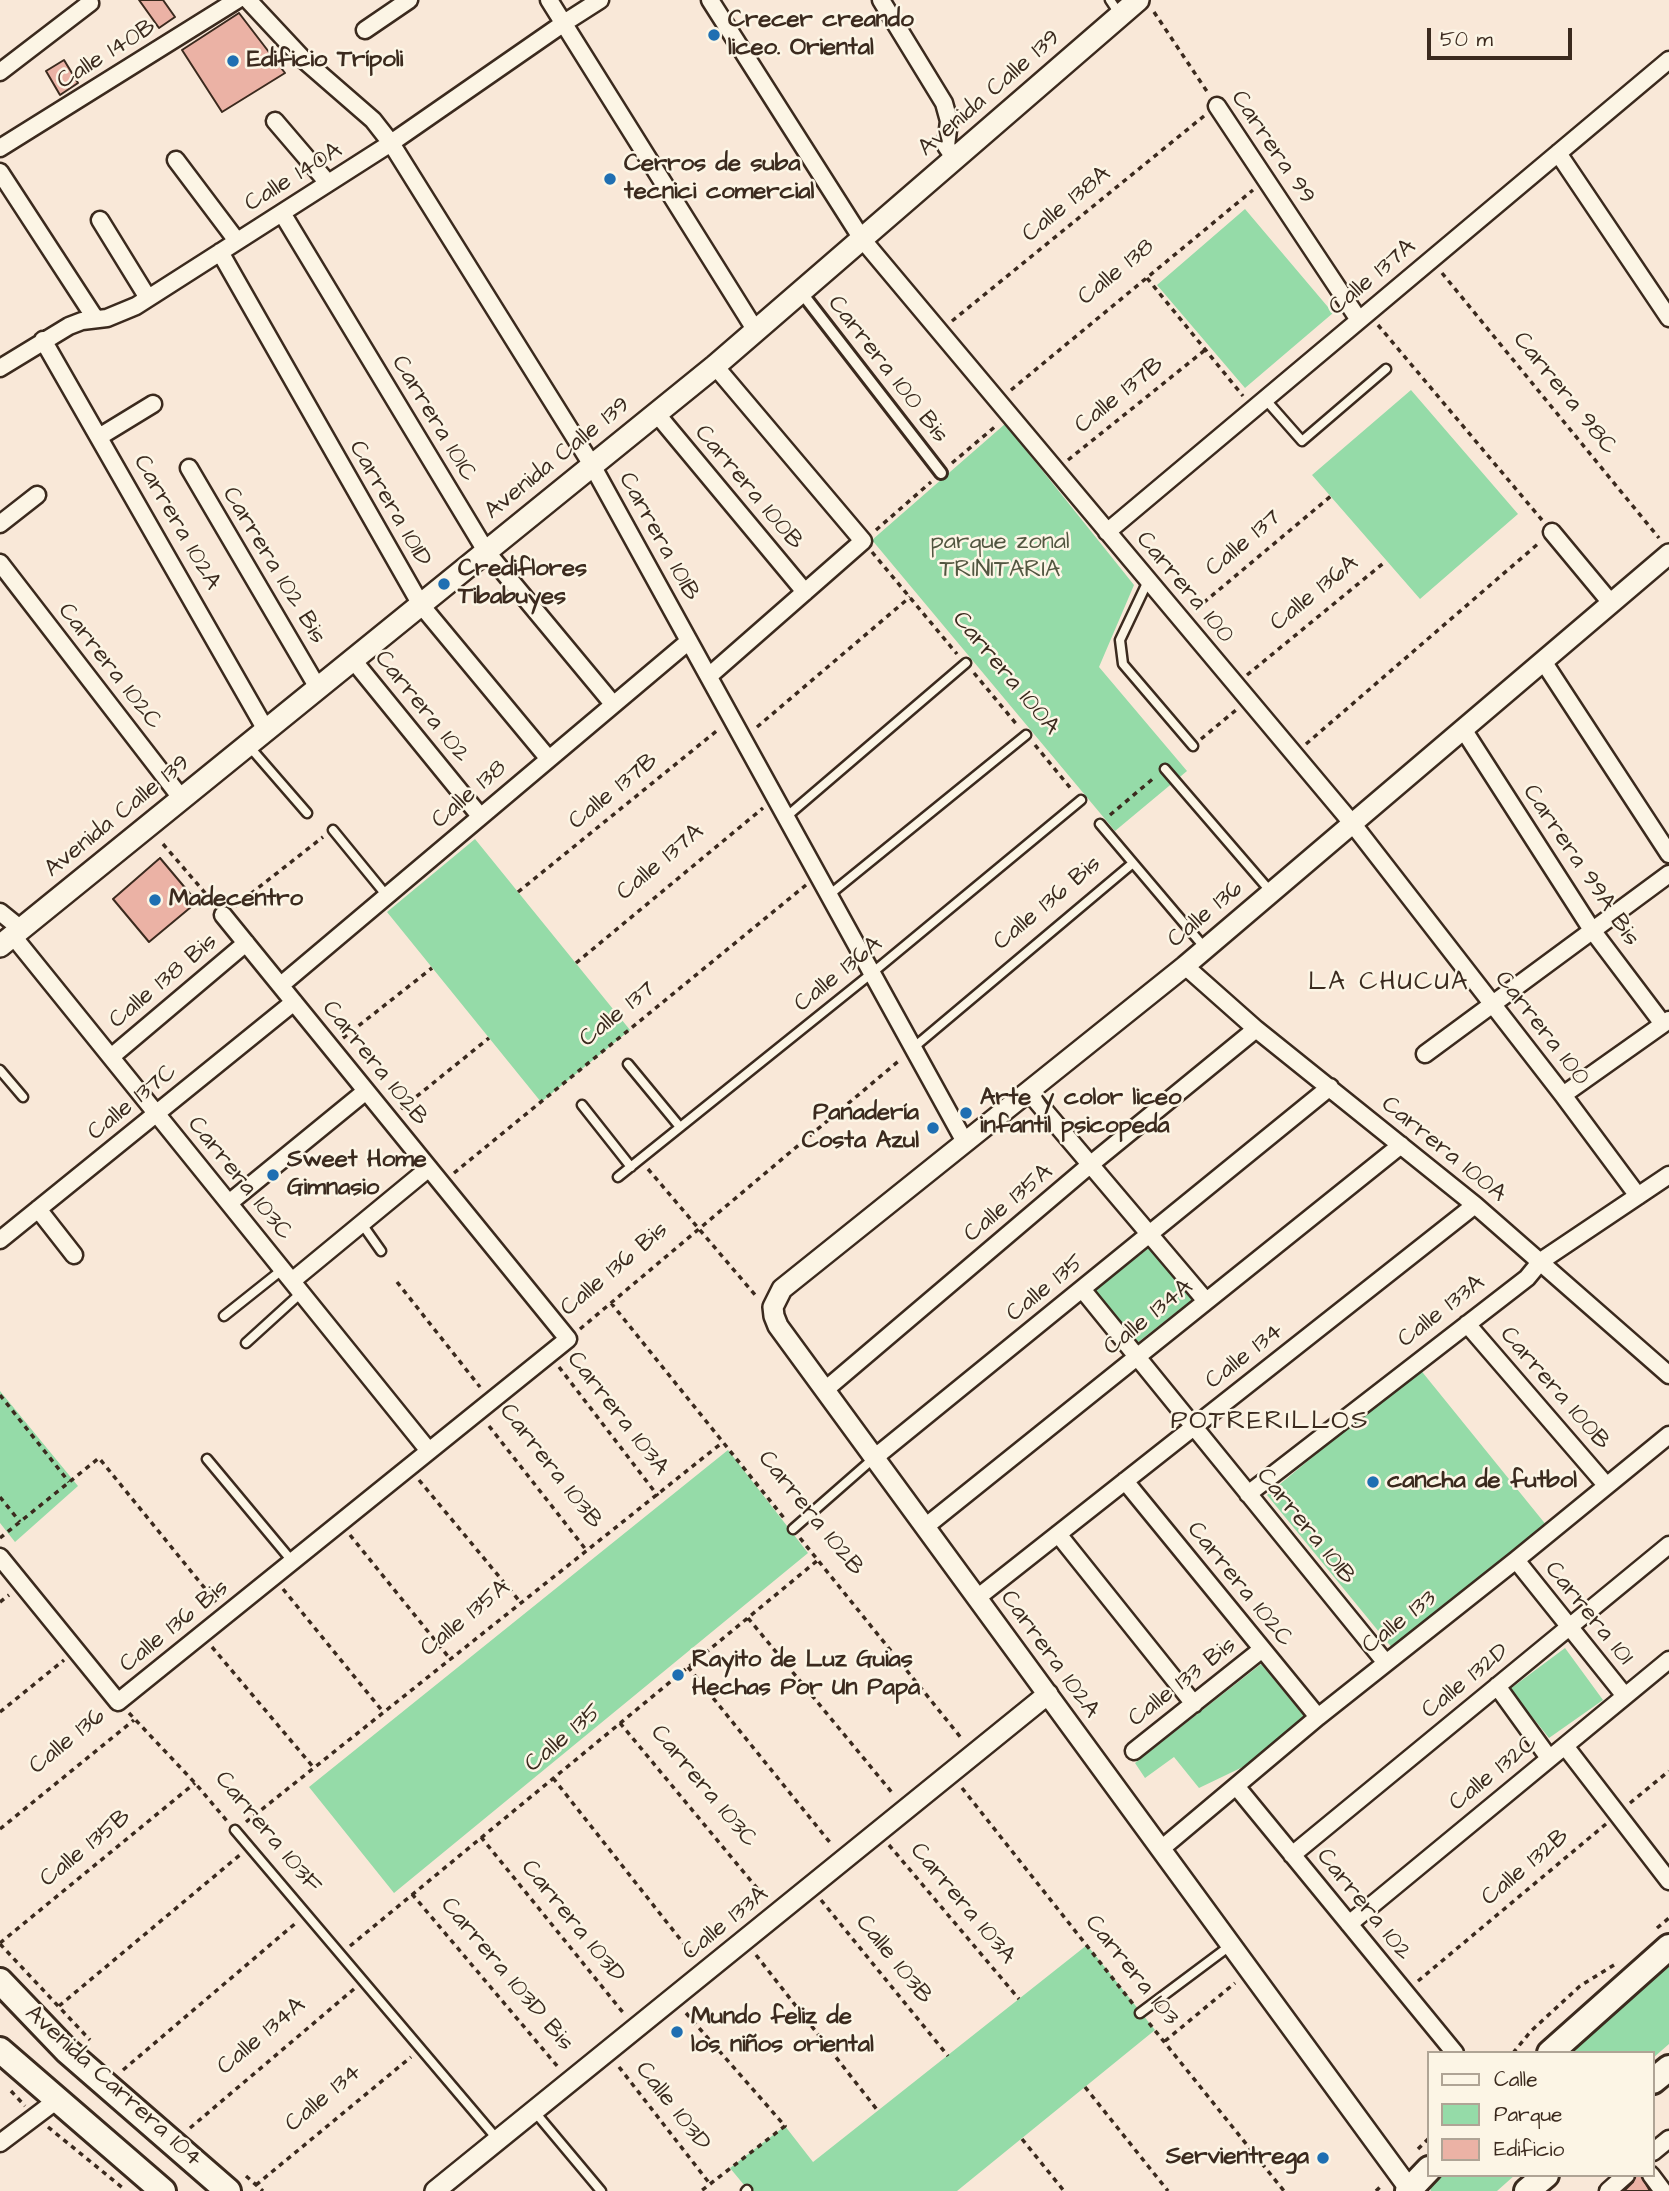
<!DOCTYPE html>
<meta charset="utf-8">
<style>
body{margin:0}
#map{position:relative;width:1669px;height:2191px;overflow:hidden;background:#f9e8d8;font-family:"Architects Daughter",sans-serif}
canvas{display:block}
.legend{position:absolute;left:1427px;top:2051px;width:228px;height:126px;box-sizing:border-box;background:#fcf5e5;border:2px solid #afa495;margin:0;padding:9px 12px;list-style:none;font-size:21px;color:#3b2a1e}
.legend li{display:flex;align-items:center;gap:14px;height:35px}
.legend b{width:35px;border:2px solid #afa495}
.scale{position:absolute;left:1427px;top:28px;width:145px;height:32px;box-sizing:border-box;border:4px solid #3b2a1e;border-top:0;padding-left:9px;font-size:21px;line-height:24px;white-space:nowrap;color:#3b2a1e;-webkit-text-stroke:5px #fcf5e5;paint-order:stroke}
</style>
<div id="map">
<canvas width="1669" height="2191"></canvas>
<ul class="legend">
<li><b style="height:9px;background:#fcf5e5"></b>Calle</li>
<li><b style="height:19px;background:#95dba8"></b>Parque</li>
<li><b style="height:19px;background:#ebb2a5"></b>Edificio</li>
</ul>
<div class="scale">50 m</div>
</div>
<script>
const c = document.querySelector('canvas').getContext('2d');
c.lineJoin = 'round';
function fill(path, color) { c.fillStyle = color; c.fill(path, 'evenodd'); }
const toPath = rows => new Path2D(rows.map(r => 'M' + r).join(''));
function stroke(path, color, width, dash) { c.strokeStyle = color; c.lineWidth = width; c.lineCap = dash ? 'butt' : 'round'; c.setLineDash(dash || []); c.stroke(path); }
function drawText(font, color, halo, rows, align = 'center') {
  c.font = font + ' "Architects Daughter",sans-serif'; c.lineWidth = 5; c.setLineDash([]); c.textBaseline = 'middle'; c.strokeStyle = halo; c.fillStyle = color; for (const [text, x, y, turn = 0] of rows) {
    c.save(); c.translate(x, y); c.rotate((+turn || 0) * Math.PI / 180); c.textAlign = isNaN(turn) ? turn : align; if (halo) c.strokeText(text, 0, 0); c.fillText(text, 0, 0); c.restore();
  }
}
fill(toPath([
 [1245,209,1333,313,1245,388,1157,285],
 [1411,390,1518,514,1420,599,1312,475],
 [1005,424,1134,585,1099,667,1187,771,1115,831,872,540],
 [475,839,630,1030,541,1102,387,912],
 [1149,1248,1192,1300,1137,1343,1093,1290],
 [1419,1368,1547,1526,1393,1649,1267,1495],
 [0,1391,78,1486,15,1542,0,1523],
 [728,1450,808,1553,394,1893,309,1787],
 [1565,1648,1603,1700,1549,1738,1510,1689],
 [1261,1664,1304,1716,1249,1764,1199,1788,1174,1757,1145,1778,1135,1763],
 [1087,1945,1155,2030,957,2191,749,2191,730,2168,785,2126,813,2162],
 [1669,1965,1669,2044,1653,2058,1653,2053,1571,2053],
 [1437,2175,1515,2175,1497,2191,1431,2191,1429,2186]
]), '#95dba8');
const building = toPath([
 [139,0,163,0,175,17,159,28,139,0],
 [239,13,285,73,222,112,182,50,239,13],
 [64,60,78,83,60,95,46,71,64,60],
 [160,858,197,902,149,942,113,899,160,858],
 [1636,2175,1641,2175,1650,2191,1624,2191,1633,2182,1636,2175]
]);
fill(building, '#ebb2a5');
stroke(building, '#3b2a1e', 2);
const service = toPath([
 [1110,0,1120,15],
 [1265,399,1302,441,1386,369],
 [1148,581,1120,640,1123,664,1193,746],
 [248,745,307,813],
 [1165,769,1271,892],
 [786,817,966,663],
 [1100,824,1205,948],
 [333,830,387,896],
 [829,895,1026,735],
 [913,1048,1133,863],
 [628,1064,680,1127],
 [0,1070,23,1097],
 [582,1105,631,1167],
 [618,1177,872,973,1081,800],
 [362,1224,381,1251],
 [224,1316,283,1269],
 [246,1343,301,1293],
 [207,1459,292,1561],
 [793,1529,874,1458],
 [235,1830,498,2140],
 [1140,2013,1231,1945],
 [534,2111,601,2191],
 [746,2191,747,2190]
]);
const pedestrian = toPath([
 [801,292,941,473]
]);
const minor = toPath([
 [248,0,304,60,373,120,391,143,592,465,965,1142],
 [549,0,756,331],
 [710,0,862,239,1352,823,1563,1095,1638,1196],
 [881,0,944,103,949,121,946,146,955,159],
 [365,30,409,0],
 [0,72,90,3,89,0],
 [1217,106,1359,320],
 [275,121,328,183],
 [0,148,237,0],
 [1558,153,1669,318],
 [176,160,237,241],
 [0,172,95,318],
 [282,213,486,551,613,704],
 [100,220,148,298],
 [220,252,421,605,548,758],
 [43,340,266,730],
 [0,368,69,326,82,321,107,318,136,306,391,143,564,23,600,0],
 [656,413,805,592],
 [99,437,153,404],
 [189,468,318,688],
 [0,524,37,495],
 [1107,532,1669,60],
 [1552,532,1611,603],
 [0,563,182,799],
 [353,660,480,816],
 [1543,661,1669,854],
 [709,676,863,541,715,366],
 [1463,729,1592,930,1663,1024],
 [0,912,21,929],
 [13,936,429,1451],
 [1185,966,1256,1029,1475,1205,1669,1375],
 [281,985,689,641],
 [1425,1054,1669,874],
 [111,1057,246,943],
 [1028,1091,1206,1301],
 [1563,1095,1669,1020],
 [229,1203,366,1091],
 [38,1209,74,1255],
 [0,1240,294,1002],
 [292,1281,429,1168],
 [1082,1289,1386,1663],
 [1467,1324,1606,1485],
 [825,1390,1091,1164,1256,1029],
 [874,1458,1330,1087],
 [1125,1481,1318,1717],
 [1248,1494,1527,1278,1541,1261,1669,1175],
 [925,1527,1401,1145],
 [1058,1534,1194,1704],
 [0,1557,118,1702,568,1339,223,915],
 [1516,1560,1625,1696],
 [977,1598,1475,1205],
 [1497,1686,1549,1758],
 [1565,1746,1669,1881],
 [1134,1751,1261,1650],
 [1236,1786,1455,2053],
 [1161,1849,1318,1717,1516,1560,1669,1435],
 [1292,1855,1669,1545],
 [1349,1924,1669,1660],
 [0,2143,57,2100],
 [1653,2152,1669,2139],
 [1651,2175,1663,2191],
 [1608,2191,1626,2175]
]);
const tertiary = toPath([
 [435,2191,1048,1694],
 [1411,2191,778,1326,774,1316,773,1307,782,1289,1185,966,1669,554]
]);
const secondary = toPath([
 [0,946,715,366,1138,0]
]);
const primary = toPath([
 [0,1981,67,2051,228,2191],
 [0,2050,163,2191],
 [1550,2053,1669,1947],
 [1653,2081,1669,2068],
 [1408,2191,1429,2169],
 [1527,2191,1546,2175]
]);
stroke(service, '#3b2a1e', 13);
stroke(pedestrian, '#3b2a1e', 16);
stroke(minor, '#3b2a1e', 21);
stroke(tertiary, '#3b2a1e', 24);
stroke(secondary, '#3b2a1e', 26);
stroke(primary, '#3b2a1e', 30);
stroke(toPath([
 [1154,12,1208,93],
 [1442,273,1659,538],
 [1147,278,1243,396],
 [952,321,1204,116],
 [1378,325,1542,520],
 [1011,390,1253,190],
 [1068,460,1205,350],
 [952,463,997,425],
 [876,530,931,482],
 [872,552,957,654],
 [1196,609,1331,496],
 [974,673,1018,726],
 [1247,675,1386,561],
 [757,727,910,597],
 [1201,739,1236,710],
 [1306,744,1539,543],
 [1035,745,1072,790],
 [1110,815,1155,777],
 [163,844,212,901],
 [518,892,719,729],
 [235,906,323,837],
 [576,963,763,808],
 [343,1038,432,968],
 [401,1109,489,1038],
 [648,1169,756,1296],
 [454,1173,806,885],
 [397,1282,480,1387],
 [611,1303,784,1518],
 [580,1329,901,1059],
 [559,1367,658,1496],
 [0,1395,69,1482],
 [489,1426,587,1551],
 [419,1480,521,1603],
 [0,1497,20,1522],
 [350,1535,451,1660],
 [0,1538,99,1458,216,1602],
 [800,1538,962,1739],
 [283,1589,384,1713],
 [0,1602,9,1595],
 [748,1618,894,1795],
 [212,1647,314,1768],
 [688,1667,832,1845],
 [0,1712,64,1660],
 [129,1713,195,1783,227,1821],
 [620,1723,766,1899],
 [553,1778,695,1958],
 [962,1788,1133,2004],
 [1630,1803,1669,1771],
 [246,1822,723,1442],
 [0,1829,134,1720],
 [481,1837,625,2015],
 [889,1845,1019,1999],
 [412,1894,558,2067],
 [821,1900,948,2056],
 [1657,1928,1669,1918],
 [0,1943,195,1783],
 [0,1944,90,2040],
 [350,1946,818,1560],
 [756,1955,878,2111],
 [1418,1981,1606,1824],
 [59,2006,241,1854],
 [686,2013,785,2126,701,2191],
 [1149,2023,1284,2191],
 [1165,2041,1235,1983],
 [1513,2053,1531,2031,1580,1986,1614,1965],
 [619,2067,710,2184],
 [123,2070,297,1922],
 [1085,2087,1168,2191],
 [11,2091,25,2106],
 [48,2127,124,2189],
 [190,2128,354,1989],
 [1022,2139,1064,2191],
 [1418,2149,1429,2138],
 [246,2176,263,2191],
 [256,2185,411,2057],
 [1376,2191,1383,2184]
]), '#3b2a1e', 3.5, [5, 5]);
stroke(service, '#fcf5e5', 8);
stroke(pedestrian, '#fcf5e5', 10);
stroke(minor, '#fcf5e5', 16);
stroke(tertiary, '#fcf5e5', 19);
stroke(secondary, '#fcf5e5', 21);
stroke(primary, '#fcf5e5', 24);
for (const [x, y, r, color] of [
 [714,35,7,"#1f6fb2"],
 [233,61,7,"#1f6fb2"],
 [610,179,7,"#1f6fb2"],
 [444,584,7,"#1f6fb2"],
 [155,900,7,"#1f6fb2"],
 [966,1113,7,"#1f6fb2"],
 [933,1128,7,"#1f6fb2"],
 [273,1175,7,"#1f6fb2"],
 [1373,1482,7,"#1f6fb2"],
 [678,1675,7,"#1f6fb2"],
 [677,2032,7,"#1f6fb2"],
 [1323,2158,7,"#1f6fb2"]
]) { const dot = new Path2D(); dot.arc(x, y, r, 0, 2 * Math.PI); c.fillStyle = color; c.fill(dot); stroke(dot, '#fcf5e5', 2.5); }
drawText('bold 24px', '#3b2a1e', '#fcf5e5', [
 ["Crecer creando",728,21],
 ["liceo. Oriental",728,49],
 ["Edificio Trípoli",247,61],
 ["Cerros de suba",624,165],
 ["tecnici comercial",624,193],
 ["Crediflores",458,570],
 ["Tibabuyes",458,598],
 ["Madecentro",169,900],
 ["Arte y color liceo",980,1099],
 ["infantil psicopeda",980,1127],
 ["Panadería",919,1114,"right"],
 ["Costa Azul",919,1142,"right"],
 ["Sweet Home",287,1161],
 ["Gimnasio",287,1189],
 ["cancha de futbol",1387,1482],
 ["Rayito de Luz Guias",692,1661],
 ["Hechas Por Un Papa",692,1689],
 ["Mundo feliz de",691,2018],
 ["los niños oriental",691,2046],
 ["Servientrega",1309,2158,"right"]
], 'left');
drawText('24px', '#3b2a1e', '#fcf5e5', [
 ["Calle 140B",107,55,-32],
 ["Avenida Calle 139",990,94,-41],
 ["Carrera 99",1272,148,56],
 ["Calle 140A",294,178,-32],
 ["Calle 138A",1067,205,-39],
 ["Calle 138",1117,273,-39],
 ["Calle 137A",1373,278,-40],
 ["Carrera 100 Bis",887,370,52],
 ["Carrera 98C",1564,394,51],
 ["Calle 137B",1120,396,-39],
 ["Carrera 101C",433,419,59],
 ["Avenida Calle 139",558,459,-39],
 ["Carrera 100B",748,488,50],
 ["Carrera 101D",389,504,60],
 ["Carrera 102A",176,523,60],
 ["Carrera 101B",658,537,61],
 ["Calle 137",1244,544,-40],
 ["Carrera 102 Bis",273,566,59],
 ["Carrera 100",1184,588,50],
 ["Calle 136A",1315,594,-39],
 ["Carrera 102C",109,667,52],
 ["Carrera 100A",1005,674,50],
 ["Carrera 102",421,707,51],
 ["Calle 137B",614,792,-39],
 ["Calle 138",470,795,-41],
 ["Avenida Calle 139",118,817,-39],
 ["Calle 137A",661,863,-40],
 ["Carrera 99A Bis",1580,866,56],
 ["Calle 136 Bis",1048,904,-40],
 ["Calle 136",1206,915,-40],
 ["Calle 136A",839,975,-39],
 ["Calle 138 Bis",164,982,-40],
 ["Calle 137",618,1015,-39],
 ["Carrera 100",1541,1029,52],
 ["Carrera 102B",374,1064,51],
 ["Calle 137C",133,1103,-39],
 ["Carrera 100A",1443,1150,39],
 ["Carrera 103C",239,1179,51],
 ["Calle 135A",1009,1204,-40],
 ["Calle 136 Bis",615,1270,-40],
 ["Calle 135",1046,1289,-39],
 ["Calle 133A",1442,1312,-38],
 ["Calle 134A",1149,1318,-39],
 ["Calle 134",1245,1357,-38],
 ["Carrera 100B",1554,1389,49],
 ["Carrera 103A",617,1414,52],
 ["Carrera 103B",550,1467,52],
 ["Carrera 102B",810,1514,51],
 ["Carrera 101B",1305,1527,51],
 ["Carrera 102C",1239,1585,51],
 ["Carrera 101",1588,1614,51],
 ["Calle 135A",466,1619,-39],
 ["Calle 133",1400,1623,-38],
 ["Calle 136 Bis",175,1627,-39],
 ["Carrera 102A",1049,1655,54],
 ["Calle 132D",1466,1682,-39],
 ["Calle 133 Bis",1183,1683,-38],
 ["Calle 135",564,1739,-40],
 ["Calle 136",68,1742,-39],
 ["Calle 132C",1494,1774,-39],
 ["Carrera 103C",703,1787,50],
 ["Carrera 103F",267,1833,50],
 ["Calle 135B",86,1849,-39],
 ["Calle 132B",1526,1868,-40],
 ["Carrera 103A",962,1904,50],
 ["Carrera 102",1363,1905,51],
 ["Carrera 103D",572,1922,51],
 ["Calle 133A",726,1924,-39],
 ["Calle 103B",893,1960,51],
 ["Carrera 103",1131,1971,51],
 ["Carrera 103D Bis",506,1975,50],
 ["Calle 134A",262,2037,-40],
 ["Avenida Carrera 104",113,2087,42],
 ["Calle 134",324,2099,-40],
 ["Calle 103D",672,2107,52]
]);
drawText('24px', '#525640', '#fcf5e5', [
 ["parque zonal",1000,543],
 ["TRINITARIA",1000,571]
]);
c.letterSpacing = '2px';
drawText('26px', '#3b2a1e', '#fcf5e5', [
 ["LA CHUCUA",1389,984],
 ["POTRERILLOS",1270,1423]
]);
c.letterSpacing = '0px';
</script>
